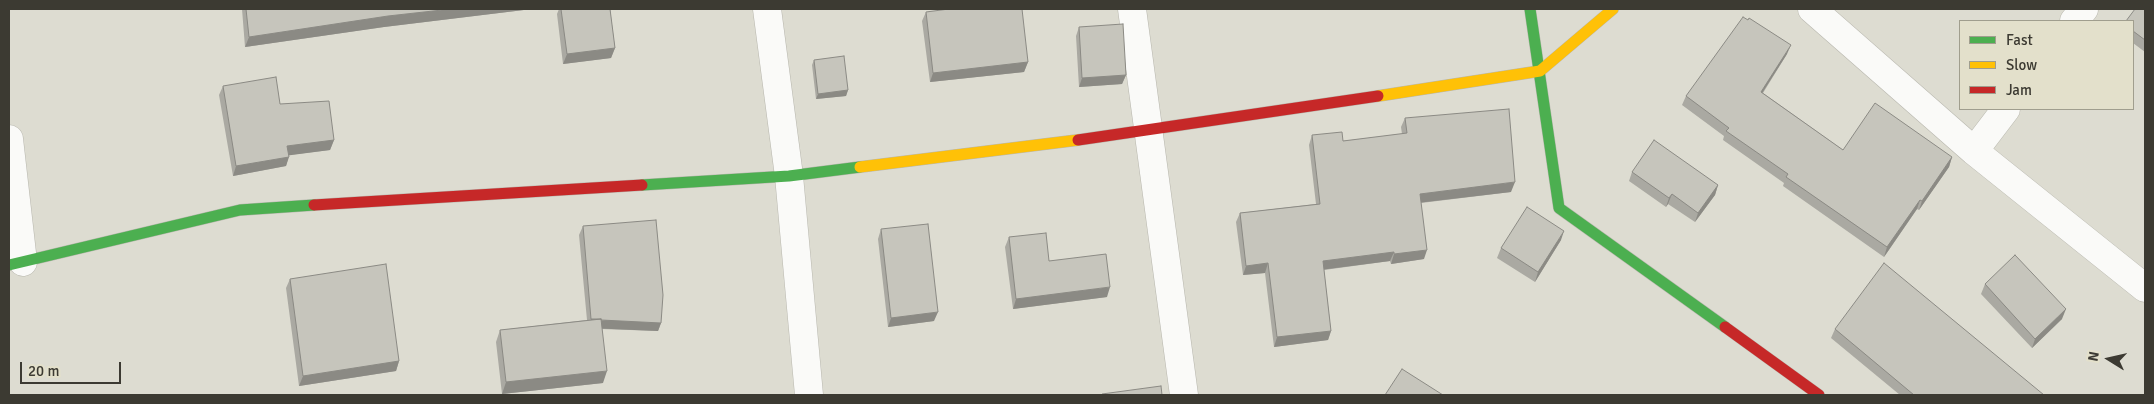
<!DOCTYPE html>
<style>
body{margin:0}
#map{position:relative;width:2154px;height:404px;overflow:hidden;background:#dddcd1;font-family:Signika,sans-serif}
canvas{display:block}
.frame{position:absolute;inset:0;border:10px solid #3c3a32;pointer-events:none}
.legend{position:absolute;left:1959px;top:20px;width:175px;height:90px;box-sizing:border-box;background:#e3e0cb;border:1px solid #a09e8e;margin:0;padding:6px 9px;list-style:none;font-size:15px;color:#3c3a32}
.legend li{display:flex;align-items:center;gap:10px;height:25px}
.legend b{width:25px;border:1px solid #a09e8e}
.north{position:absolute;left:2084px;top:334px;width:50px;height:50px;-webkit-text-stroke:4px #e3e0cb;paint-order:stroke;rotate:280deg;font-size:14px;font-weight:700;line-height:20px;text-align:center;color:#3c3a32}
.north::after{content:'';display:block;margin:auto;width:18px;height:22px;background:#3c3a32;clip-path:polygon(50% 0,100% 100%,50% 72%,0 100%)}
.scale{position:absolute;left:20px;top:362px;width:101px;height:22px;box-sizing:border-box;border:2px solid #3c3a32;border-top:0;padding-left:6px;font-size:15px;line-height:18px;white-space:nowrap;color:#3c3a32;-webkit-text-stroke:4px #e3e0cb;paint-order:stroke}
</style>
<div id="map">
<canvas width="2154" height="404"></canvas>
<div class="frame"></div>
<ul class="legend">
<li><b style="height:6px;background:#4caf50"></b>Fast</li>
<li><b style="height:6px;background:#ffc107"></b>Slow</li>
<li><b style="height:6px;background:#c62828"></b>Jam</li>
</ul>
<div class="north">N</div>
<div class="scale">20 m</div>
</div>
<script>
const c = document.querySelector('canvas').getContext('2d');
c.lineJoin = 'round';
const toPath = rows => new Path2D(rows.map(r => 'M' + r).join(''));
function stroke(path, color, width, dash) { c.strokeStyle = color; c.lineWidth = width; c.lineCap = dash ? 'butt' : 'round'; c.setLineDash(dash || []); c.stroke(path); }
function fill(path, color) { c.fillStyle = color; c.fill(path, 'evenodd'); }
const street = toPath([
 [767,9,789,176,809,395],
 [1132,9,1184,395],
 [1812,9,1974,151,2145,288],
 [2074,21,2084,9],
 [9,139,23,262],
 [1974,151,2006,109]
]);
const fast = toPath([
 [1530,9,1559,208,1725,327],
 [642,185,789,176,860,167],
 [9,265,240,210,314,205]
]);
const slow = toPath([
 [1378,96,1540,71,1613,9],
 [860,167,1078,140]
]);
const jam = toPath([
 [1078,140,1378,96],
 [314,205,642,185],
 [1725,327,1819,395]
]);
stroke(street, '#b8b7ae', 29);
stroke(fast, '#b8b7ae', 12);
stroke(slow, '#b8b7ae', 12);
stroke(jam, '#b8b7ae', 12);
stroke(street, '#fafaf8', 28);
stroke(fast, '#4caf50', 11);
stroke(slow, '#ffc107', 11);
stroke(jam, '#c62828', 11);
fill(toPath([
 [242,9,532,9,384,27,245,47],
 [559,9,610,9,615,48,611,58,563,64,557,14],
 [2145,9,2145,52,2133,43,2133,21],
 [926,12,1028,62,1024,72,930,82,922,21],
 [1079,27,1126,75,1122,84,1079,87,1076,36],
 [1787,54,1763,93,1843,150,1952,157,1949,167,1919,210,1917,209,1884,257,1783,186,1784,183,1723,140,1724,136,1682,105,1686,96],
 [814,60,848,90,846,96,816,99,812,65],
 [223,86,280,104,334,140,330,150,289,155,286,166,233,176,219,95],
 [1405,118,1511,192,1421,203,1424,259,1391,264,1390,261,1324,270,1331,331,1328,340,1274,347,1265,273,1243,275,1236,222,1240,213,1316,204,1309,145,1312,135,1343,141,1402,134,1401,127],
 [1632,172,1718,185,1715,195,1695,222,1668,204,1666,207,1629,181],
 [583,226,661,323,658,331,602,329,603,383,502,394,496,342,500,330,587,320,579,235],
 [881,229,934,321,888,327,878,239],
 [1009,237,1049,261,1107,297,1013,309,1005,247],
 [1561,240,1535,282,1497,258,1501,248],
 [290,279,399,361,396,371,299,386,286,288],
 [1985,284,2062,319,2032,348,1981,294],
 [1835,329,2044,395,1900,395,1831,338]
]), '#aaa9a2');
fill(toPath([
 [451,9,532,9,384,27,245,47,249,37,388,16],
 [1791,45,1787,54,1757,101,1761,92],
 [615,48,611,58,563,64,567,54],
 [1028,62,1024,72,930,82,933,73],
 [1126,75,1122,84,1079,87,1082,78],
 [848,90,846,96,816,99,818,94],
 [334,140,330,150,284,156,287,146],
 [289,157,286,166,233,176,236,166],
 [1952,157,1949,167,1919,210,1922,201],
 [1515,182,1511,192,1417,203,1420,194],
 [1718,185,1715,195,1695,222,1698,213],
 [1672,194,1668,204,1666,207,1669,198],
 [1920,200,1917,209,1884,257,1887,247],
 [1564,231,1561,240,1535,282,1538,272],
 [1427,250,1424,259,1391,264,1394,254],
 [1394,252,1390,261,1320,270,1323,261],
 [1268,263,1265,273,1243,275,1246,266],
 [1110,287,1107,297,1013,309,1016,299],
 [2066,309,2062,319,2032,348,2035,339],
 [938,312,934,321,888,327,891,318],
 [591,319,661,323,658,331,588,328],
 [1331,331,1328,340,1274,347,1277,337],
 [399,361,396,371,299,386,303,376],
 [607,371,603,383,502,394,506,382]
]), '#8b8a84');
const building = toPath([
 [246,9,451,9,388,16,249,37,246,9],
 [561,9,610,9,615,48,567,54,561,9],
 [949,9,1022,9,1028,62,933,73,926,12,949,9],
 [2135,9,2145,9,2145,40,2133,31,2133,21,2126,21,2135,9],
 [1743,17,1748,20,1749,18,1791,45,1761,92,1843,150,1875,103,1952,157,1922,201,1920,200,1887,247,1786,177,1788,174,1726,131,1729,128,1686,96,1743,17],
 [1123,24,1126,75,1082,78,1079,27,1123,24],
 [844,56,848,90,818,94,814,60,844,56],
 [276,77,280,104,329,101,334,140,287,146,289,157,236,166,223,86,276,77],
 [1509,109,1515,182,1420,194,1427,250,1394,254,1394,252,1323,261,1331,331,1277,337,1268,263,1246,266,1240,213,1320,204,1312,135,1342,132,1343,141,1407,133,1405,118,1509,109],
 [1654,140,1718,185,1698,213,1672,194,1669,198,1632,172,1654,140],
 [1527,207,1564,231,1538,272,1501,248,1527,207],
 [656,220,663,295,661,323,601,320,601,319,591,319,583,226,656,220],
 [928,224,938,312,891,318,881,229,928,224],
 [1046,233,1049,261,1106,254,1110,287,1016,299,1009,237,1046,233],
 [2015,255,2066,309,2035,339,1985,284,2015,255],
 [1884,263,2044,395,1914,395,1835,329,1884,263],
 [386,264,399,361,303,376,290,279,386,264],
 [601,319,607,371,506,382,500,330,601,319],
 [1402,369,1443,395,1385,395,1402,369],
 [1161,386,1162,395,1102,395,1102,394,1161,386]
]);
fill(building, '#c6c5bc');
stroke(building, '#8b8a84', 1);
</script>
